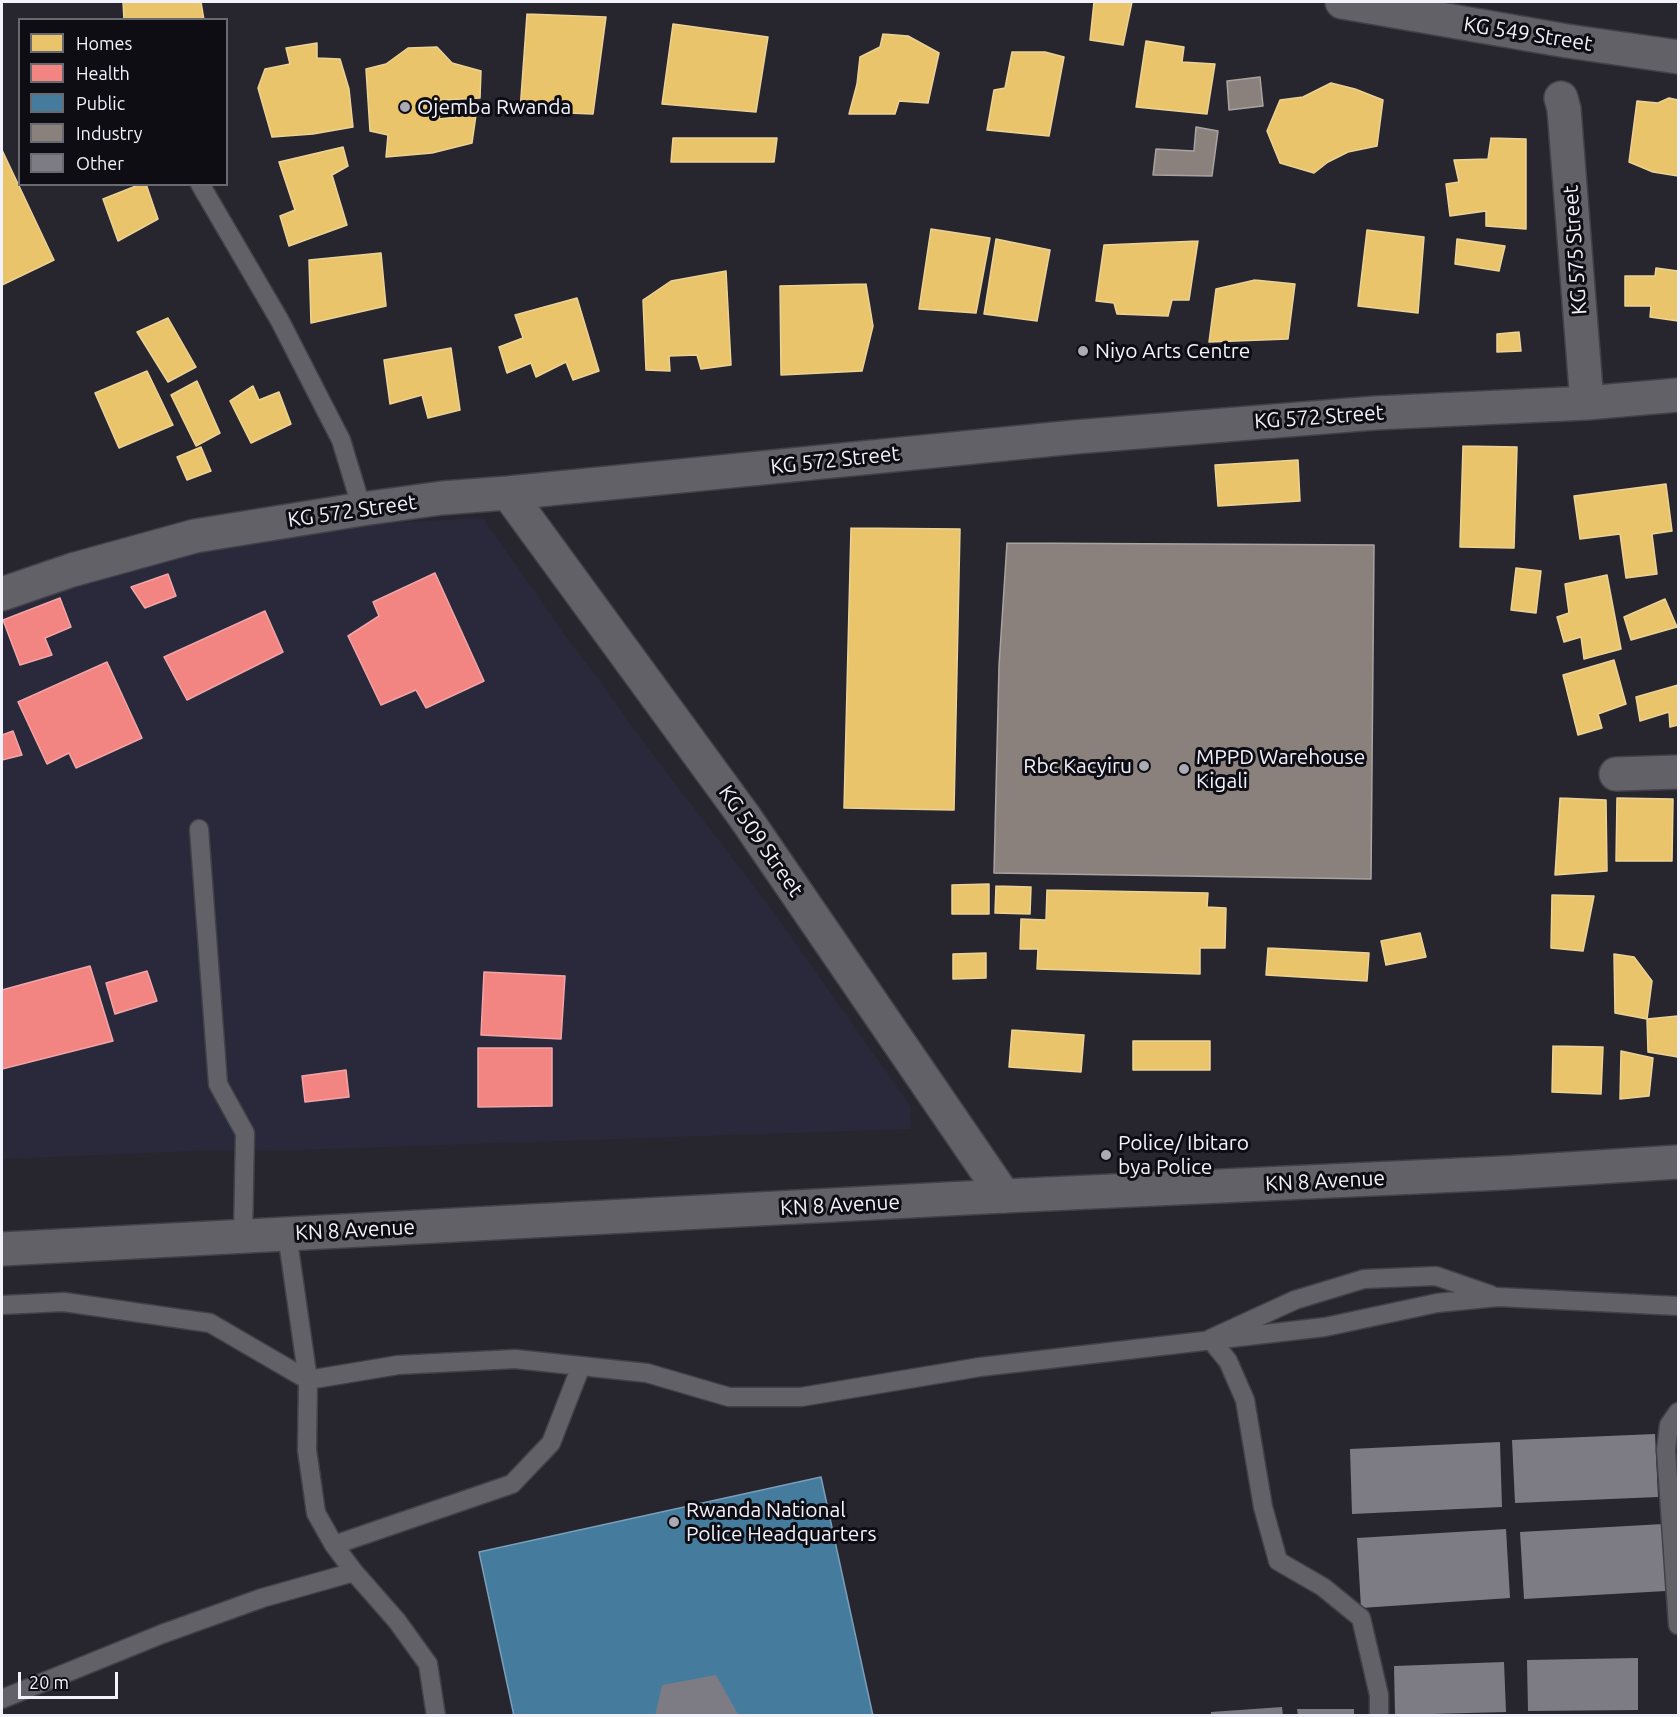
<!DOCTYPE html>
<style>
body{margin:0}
#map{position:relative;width:1680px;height:1717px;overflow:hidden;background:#27262e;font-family:Ubuntu,sans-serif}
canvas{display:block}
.frame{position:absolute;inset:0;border:3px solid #f2f2fc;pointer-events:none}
.legend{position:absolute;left:18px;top:18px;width:210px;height:168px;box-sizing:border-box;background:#0e0d14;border:2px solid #696971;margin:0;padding:8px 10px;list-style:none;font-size:18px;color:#f2f2fc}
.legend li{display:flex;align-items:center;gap:12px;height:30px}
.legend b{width:30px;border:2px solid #696971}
.scale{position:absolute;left:18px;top:1672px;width:100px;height:27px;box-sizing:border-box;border:3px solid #f2f2fc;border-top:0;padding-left:8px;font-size:18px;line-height:21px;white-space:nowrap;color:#f2f2fc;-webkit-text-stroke:4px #0e0d14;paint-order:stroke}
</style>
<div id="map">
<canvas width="1680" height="1717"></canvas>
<div class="frame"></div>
<ul class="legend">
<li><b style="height:16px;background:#e9c46a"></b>Homes</li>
<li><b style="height:16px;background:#f28482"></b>Health</li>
<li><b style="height:16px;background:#457b9d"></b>Public</li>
<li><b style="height:16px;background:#8a817c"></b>Industry</li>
<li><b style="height:16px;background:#7d7c84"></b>Other</li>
</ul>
<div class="scale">20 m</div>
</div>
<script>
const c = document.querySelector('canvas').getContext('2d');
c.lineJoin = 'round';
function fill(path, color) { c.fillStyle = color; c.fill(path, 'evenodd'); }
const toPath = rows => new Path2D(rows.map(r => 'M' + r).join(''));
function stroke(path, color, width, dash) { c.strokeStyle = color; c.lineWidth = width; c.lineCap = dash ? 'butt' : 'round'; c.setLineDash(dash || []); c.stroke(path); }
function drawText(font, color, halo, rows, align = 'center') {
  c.font = font + ' Ubuntu,sans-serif'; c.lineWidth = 6; c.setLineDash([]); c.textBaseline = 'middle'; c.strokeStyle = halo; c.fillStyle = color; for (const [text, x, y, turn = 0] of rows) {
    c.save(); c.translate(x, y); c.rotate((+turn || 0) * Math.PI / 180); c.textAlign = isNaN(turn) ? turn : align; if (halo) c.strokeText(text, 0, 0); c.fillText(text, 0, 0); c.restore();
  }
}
fill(toPath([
 [483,518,572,645,591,669,639,736,772,910,911,1107,910,1129,269,1151,219,1150,2,1159,2,609,198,533]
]), '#2a293b');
const homes = toPath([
 [123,2,201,2,204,20,124,20,123,2],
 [1094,2,1132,2,1123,45,1090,40,1094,2],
 [527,14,606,17,593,114,520,111,527,14],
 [673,24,768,37,756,112,662,104,673,24],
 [883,34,908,36,939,53,928,103,899,101,895,114,849,114,857,84,860,57,880,47,883,34],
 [1146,41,1184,47,1182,62,1215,64,1207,114,1136,107,1146,41],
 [317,43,317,58,340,59,349,89,353,127,313,134,272,137,258,88,265,69,290,64,286,48,317,43],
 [437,47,452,63,481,71,480,98,443,100,439,119,476,115,472,143,432,153,386,157,388,135,370,131,366,69,386,64,408,48,437,47],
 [1012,52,1045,52,1064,57,1049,136,987,130,994,90,1005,88,1012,52],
 [1331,83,1355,89,1383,100,1377,146,1348,152,1328,162,1314,173,1280,163,1267,131,1280,100,1303,97,1331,83],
 [1669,98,1678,100,1678,176,1653,172,1629,162,1637,101,1658,103,1669,98],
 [673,138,777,138,774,162,671,162,673,138],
 [1491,138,1526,139,1526,229,1486,226,1486,211,1450,216,1446,184,1459,182,1454,160,1488,159,1491,138],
 [343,147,348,166,332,175,347,225,289,246,280,216,295,210,279,162,343,147],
 [2,150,54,260,2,285,2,150],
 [141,184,146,184,158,219,118,241,103,199,141,184],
 [931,229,990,238,976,313,919,309,931,229],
 [1367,230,1424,237,1418,313,1358,306,1367,230],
 [996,239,1050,250,1037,321,984,314,996,239],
 [1457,239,1505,246,1499,271,1455,264,1457,239],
 [1198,241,1189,300,1172,300,1168,316,1117,314,1114,303,1096,301,1104,245,1198,241],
 [381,253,386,306,311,323,309,260,381,253],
 [1656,268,1678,271,1678,321,1650,317,1651,306,1625,306,1625,276,1655,276,1656,268],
 [726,271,731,365,701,369,697,355,669,356,670,371,646,370,643,300,671,281,726,271],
 [1255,280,1295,284,1288,339,1209,342,1216,289,1255,280],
 [866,284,873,326,862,371,781,375,780,286,866,284],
 [577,298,599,371,573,380,566,362,536,377,531,363,507,373,499,347,523,338,515,315,577,298],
 [168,318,196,367,168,382,137,332,168,318],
 [1519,332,1521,351,1497,352,1497,334,1519,332],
 [451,348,460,410,428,418,422,395,390,404,384,360,451,348],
 [147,371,173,425,119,448,95,393,147,371],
 [197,381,220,433,196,446,171,395,197,381],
 [253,386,259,400,279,392,291,424,251,443,230,401,253,386],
 [1463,446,1517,447,1514,548,1460,547,1463,446],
 [201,447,211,471,187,480,177,457,201,447],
 [1298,460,1300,501,1218,506,1215,465,1298,460],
 [1666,484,1672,531,1652,534,1657,574,1626,578,1620,534,1580,539,1574,496,1666,484],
 [851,528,960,529,954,810,844,808,851,528],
 [1516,568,1541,571,1536,613,1511,610,1516,568],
 [1607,575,1621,649,1584,659,1581,637,1564,642,1557,617,1569,613,1565,584,1607,575],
 [1665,599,1677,627,1631,640,1624,617,1665,599],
 [1614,660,1626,704,1598,714,1602,728,1578,735,1563,675,1614,660],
 [1678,685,1678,725,1670,727,1669,712,1640,721,1636,697,1678,685],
 [1560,798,1606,800,1607,871,1555,875,1560,798],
 [1617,798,1673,799,1672,861,1616,861,1617,798],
 [989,884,989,914,952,914,952,885,989,884],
 [996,886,1031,887,1030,914,995,913,996,886],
 [1047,890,1208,893,1207,907,1226,908,1225,948,1200,948,1200,974,1037,969,1038,949,1020,949,1021,919,1046,920,1047,890],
 [1552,895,1594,896,1583,951,1551,948,1552,895],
 [1420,933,1426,957,1386,965,1381,941,1420,933],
 [1268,948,1369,953,1367,981,1266,975,1268,948],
 [986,953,986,978,953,979,953,954,986,953],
 [1614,954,1634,957,1652,981,1647,1019,1615,1013,1614,954],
 [1678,1016,1678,1057,1648,1052,1647,1019,1678,1016],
 [1012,1030,1084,1035,1081,1072,1009,1067,1012,1030],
 [1133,1041,1210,1041,1210,1070,1133,1070,1133,1041],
 [1553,1046,1603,1047,1601,1094,1552,1092,1553,1046],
 [1621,1051,1653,1058,1649,1096,1620,1099,1621,1051]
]);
fill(homes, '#e9c46a');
stroke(homes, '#ecd296', 1.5);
const health = toPath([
 [435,573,484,681,426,708,416,690,381,705,348,636,379,616,373,602,435,573],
 [168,574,176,596,145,608,131,587,168,574],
 [60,598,71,627,45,638,52,655,20,665,3,620,60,598],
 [265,611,283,652,187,700,164,657,265,611],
 [107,662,142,738,76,768,69,753,47,764,18,702,107,662],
 [13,731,22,755,2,760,2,735,13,731],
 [90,966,113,1041,2,1069,2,990,90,966],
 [147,971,157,1001,115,1014,106,983,147,971],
 [484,972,565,976,561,1039,481,1035,484,972],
 [478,1048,552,1048,552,1106,478,1107,478,1048],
 [346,1070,349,1097,305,1102,302,1076,346,1070]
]);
fill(health, '#f28482');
stroke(health, '#f2a5a7', 1.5);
const public = toPath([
 [821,1477,873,1716,514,1716,479,1552,821,1477]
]);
fill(public, '#457b9d');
stroke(public, '#799fba', 1.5);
const industry = toPath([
 [1260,77,1263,106,1229,110,1227,81,1260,77],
 [1196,127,1218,131,1212,176,1153,175,1156,149,1194,151,1196,127],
 [1007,543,1374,545,1371,879,994,873,999,666,1007,543]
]);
fill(industry, '#8a817c');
stroke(industry, '#a9a3a2', 1.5);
fill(toPath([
 [1655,1434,1658,1497,1515,1503,1512,1440],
 [1500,1442,1502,1507,1352,1514,1350,1449],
 [1663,1524,1666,1591,1524,1599,1520,1532],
 [1506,1529,1510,1598,1361,1608,1357,1538],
 [1638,1658,1638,1710,1528,1711,1527,1660],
 [1504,1662,1506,1712,1395,1715,1394,1666],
 [716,1675,739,1716,655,1716,662,1685],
 [1282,1707,1283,1716,1211,1716,1211,1712],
 [1297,1709,1354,1709,1354,1716,1298,1716]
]), '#7d7c84');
const service = toPath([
 [200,184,280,321,341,440,362,509],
 [199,829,218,1084,245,1133,243,1236],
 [287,1234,308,1380,307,1450,316,1513,334,1545,354,1572,397,1621,428,1664,436,1716],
 [2,1305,64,1302,210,1323,308,1380,398,1365,515,1359,647,1373,729,1397,801,1397,980,1367,1325,1327,1437,1303,1498,1297,1678,1306],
 [1678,1412,1669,1425,1666,1450,1678,1625],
 [334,1545,512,1484,551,1443,581,1366],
 [2,1699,162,1634,262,1598,354,1572],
 [1379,1716,1379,1695,1361,1618,1323,1587,1278,1561,1263,1507,1245,1400,1228,1361,1210,1339,1295,1300,1364,1279,1436,1276,1491,1295]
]);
const minor = toPath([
 [1342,2,1567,41,1678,57],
 [1561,98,1564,109,1587,403],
 [508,493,744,816,1004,1196],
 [2,594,72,570,195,536,362,509,442,498,508,493,1075,437,1375,413,1587,403,1678,395],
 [1616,774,1678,772]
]);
const secondary = toPath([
 [2,1249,1004,1196,1503,1173,1678,1162]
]);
stroke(service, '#424148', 21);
stroke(minor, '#424148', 36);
stroke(secondary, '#424148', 36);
stroke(service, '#616167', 18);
stroke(minor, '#616167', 33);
stroke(secondary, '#616167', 33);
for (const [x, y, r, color] of [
 [405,107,6,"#ababb4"],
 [1083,351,6,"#ababb4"],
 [1144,766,6,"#ababb4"],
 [1184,769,6,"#ababb4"],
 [1106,1155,6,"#ababb4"],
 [674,1522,6,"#ababb4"]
]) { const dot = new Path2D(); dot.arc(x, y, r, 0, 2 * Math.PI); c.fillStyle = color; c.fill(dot); stroke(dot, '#0e0d14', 2); }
drawText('21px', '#f2f2fc', '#0e0d14', [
 ["KG 549 Street",1528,34,9],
 ["KG 575 Street",1575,250,-94],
 ["KG 572 Street",1319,417,-4],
 ["KG 572 Street",835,460,-6],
 ["KG 572 Street",352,511,-8],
 ["KG 509 Street",761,841,55],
 ["KN 8 Avenue",1325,1181,-3],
 ["KN 8 Avenue",840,1205,-3],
 ["KN 8 Avenue",355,1230,-3]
]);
drawText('21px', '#f2f2fc', '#0e0d14', [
 ["Ojemba Rwanda",417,107],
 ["Niyo Arts Centre",1095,351],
 ["MPPD Warehouse",1196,757],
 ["Kigali",1196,781],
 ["Rbc Kacyiru",1132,766,"right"],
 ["Police/ Ibitaro",1118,1143],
 ["bya Police",1118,1167],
 ["Rwanda National",686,1510],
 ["Police Headquarters",686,1534]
], 'left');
</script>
